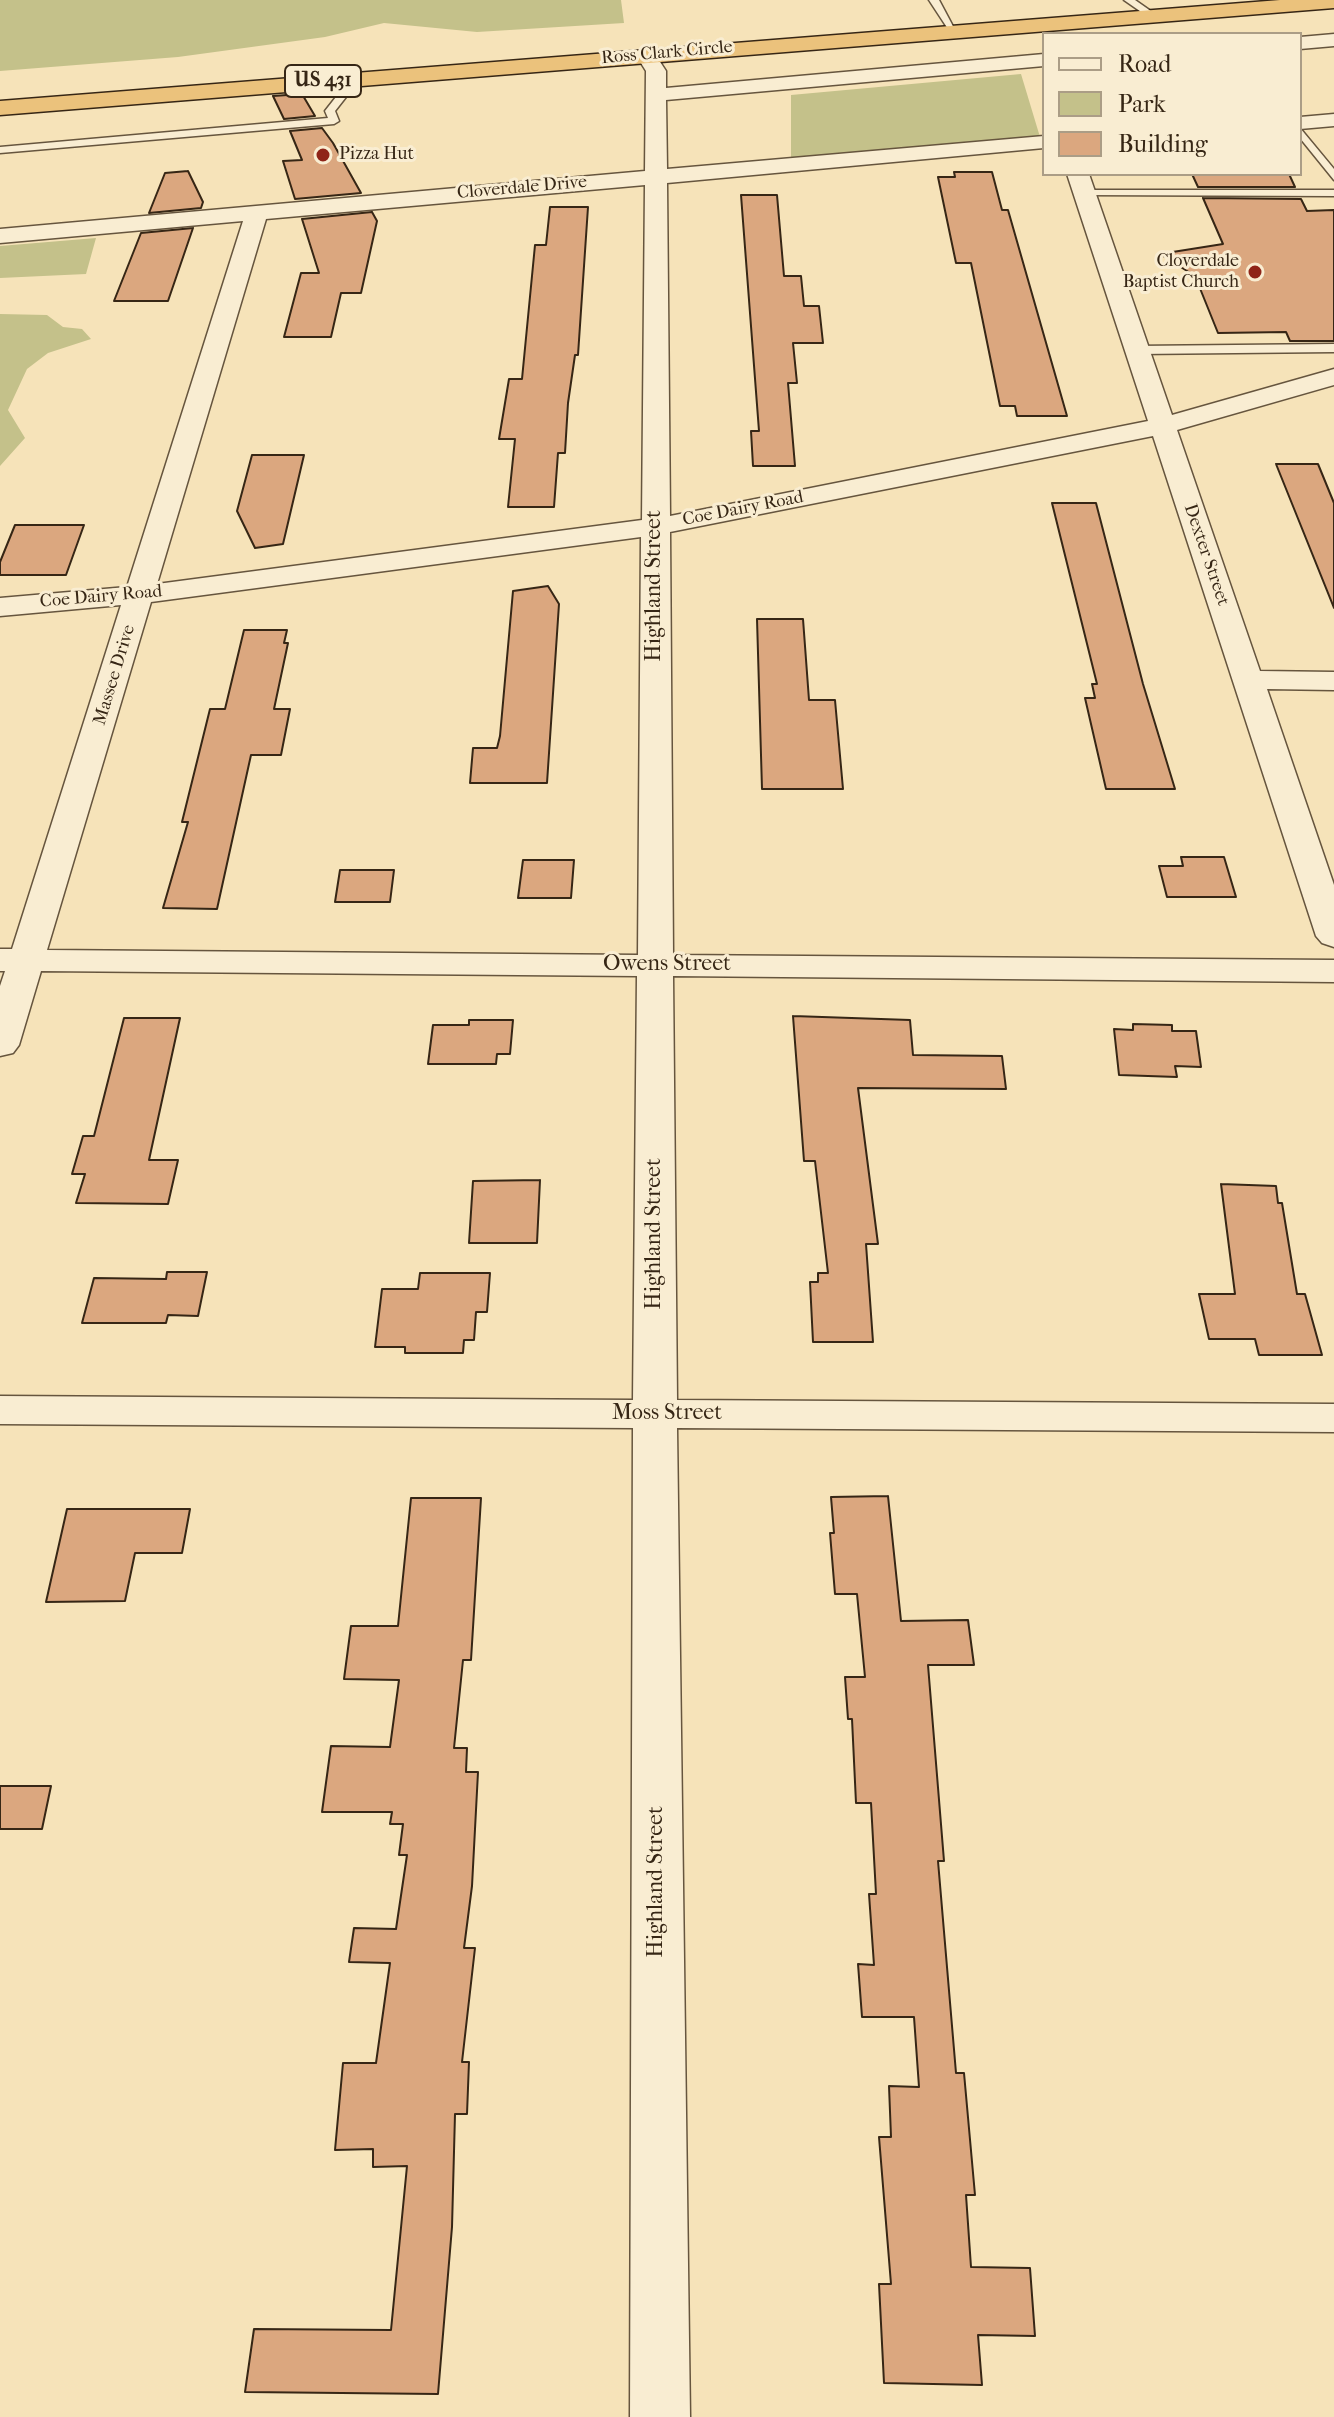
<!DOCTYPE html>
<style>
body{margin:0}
#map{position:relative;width:1334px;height:2417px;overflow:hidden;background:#f6e3b9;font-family:"IM FELL French Canon",serif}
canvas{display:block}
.legend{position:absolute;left:1042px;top:32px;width:260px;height:144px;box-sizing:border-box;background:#f9edd2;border:2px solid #ab9d86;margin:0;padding:10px 14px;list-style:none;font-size:24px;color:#362615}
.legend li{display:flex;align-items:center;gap:16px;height:40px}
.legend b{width:40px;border:2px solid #ab9d86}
</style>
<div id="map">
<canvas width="1334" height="2417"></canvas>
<ul class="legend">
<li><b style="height:10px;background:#f9edd2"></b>Road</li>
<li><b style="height:22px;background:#c4c18a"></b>Park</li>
<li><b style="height:22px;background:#dba77f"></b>Building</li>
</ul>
</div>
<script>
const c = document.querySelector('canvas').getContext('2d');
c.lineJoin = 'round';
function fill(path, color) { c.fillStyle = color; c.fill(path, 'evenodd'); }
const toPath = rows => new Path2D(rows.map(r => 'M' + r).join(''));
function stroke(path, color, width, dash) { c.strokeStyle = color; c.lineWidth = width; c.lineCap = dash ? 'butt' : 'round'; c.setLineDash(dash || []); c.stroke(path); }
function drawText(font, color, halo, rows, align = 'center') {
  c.font = font + ' "IM FELL French Canon",serif'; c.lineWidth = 6; c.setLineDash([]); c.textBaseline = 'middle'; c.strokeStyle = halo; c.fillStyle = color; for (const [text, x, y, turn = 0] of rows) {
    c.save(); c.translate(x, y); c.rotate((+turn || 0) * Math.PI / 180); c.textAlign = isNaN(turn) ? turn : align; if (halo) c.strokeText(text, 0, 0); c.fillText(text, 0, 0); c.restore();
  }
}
fill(toPath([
 [0,0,621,0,624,23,477,32,384,23,325,37,178,57,0,71],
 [1021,74,1040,137,791,158,791,95],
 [96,238,86,274,0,278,0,246],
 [0,314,47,315,63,327,82,329,91,339,48,353,27,369,8,410,25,438,0,466]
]), '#c4c18a');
const building = toPath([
 [302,94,315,116,284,119,273,96,302,94],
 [322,128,333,143,361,193,295,199,283,161,302,160,290,131,322,128],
 [188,171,203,202,201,208,149,213,165,173,188,171],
 [954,172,992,172,1002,210,1008,210,1067,416,1017,416,1015,406,1000,406,971,263,956,263,938,177,955,177,954,172],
 [1192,174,1289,174,1295,187,1198,187,1192,174],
 [741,195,777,195,784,276,801,276,804,306,819,306,823,343,793,343,797,383,788,383,795,466,753,466,751,431,759,431,741,195],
 [1203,198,1301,199,1307,211,1334,210,1334,341,1290,341,1286,332,1218,333,1195,276,1160,254,1223,244,1203,198],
 [550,207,588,207,578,355,575,355,568,403,565,453,558,453,554,507,508,507,515,439,499,439,509,379,522,379,535,245,546,245,550,207],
 [372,212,377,221,361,293,341,293,331,337,284,337,301,273,319,273,302,219,372,212],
 [193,228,168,301,114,301,141,233,193,228],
 [252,455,304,455,283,544,255,548,237,511,252,455],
 [1276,464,1318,464,1334,503,1334,608,1276,464],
 [1052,503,1096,503,1143,684,1175,789,1106,789,1085,698,1095,698,1092,684,1097,684,1052,503],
 [15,525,84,525,66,575,0,575,0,562,15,525],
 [548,586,559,604,547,783,470,783,473,748,497,748,500,736,513,591,548,586],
 [757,619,803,619,809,700,835,700,843,789,762,789,757,619],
 [244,630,287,630,284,643,288,643,274,709,290,709,281,755,251,755,217,909,163,908,188,822,182,822,210,709,225,709,244,630],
 [1181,857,1224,857,1236,897,1167,897,1159,866,1183,866,1181,857],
 [523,860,574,860,571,898,518,898,523,860],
 [340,870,394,870,390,902,335,902,340,870],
 [793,1016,910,1020,913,1055,1002,1056,1006,1089,858,1088,878,1244,866,1244,873,1342,813,1342,810,1282,818,1282,818,1273,828,1273,815,1161,804,1161,793,1016],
 [124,1018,180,1018,149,1160,178,1160,168,1204,76,1203,85,1174,72,1174,83,1136,94,1136,124,1018],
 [469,1020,513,1020,510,1054,497,1054,496,1064,428,1064,433,1025,469,1025,469,1020],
 [1133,1024,1172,1025,1172,1031,1196,1031,1201,1067,1175,1066,1177,1077,1119,1075,1114,1029,1133,1030,1133,1024],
 [540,1180,537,1243,469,1243,473,1181,540,1180],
 [1221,1184,1276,1186,1278,1203,1282,1203,1297,1294,1305,1294,1322,1355,1259,1355,1255,1339,1209,1339,1199,1294,1235,1294,1221,1184],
 [167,1272,207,1272,198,1316,168,1315,166,1323,82,1323,94,1278,166,1279,167,1272],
 [420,1273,490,1273,487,1312,476,1312,474,1340,464,1340,463,1353,405,1353,405,1347,375,1347,382,1289,418,1289,420,1273],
 [888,1496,901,1621,968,1620,974,1665,928,1665,944,1861,938,1861,956,2073,964,2073,975,2195,966,2195,971,2267,1030,2268,1035,2336,978,2335,982,2385,884,2383,879,2284,891,2284,879,2137,891,2137,889,2086,919,2087,914,2017,862,2017,858,1964,874,1965,869,1894,876,1894,871,1803,856,1803,852,1719,848,1719,845,1677,865,1677,857,1594,835,1594,830,1533,834,1533,831,1497,888,1496],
 [411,1498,481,1498,471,1660,463,1660,454,1748,467,1748,466,1772,478,1772,472,1886,464,1948,475,1948,462,2062,469,2062,467,2114,455,2114,452,2227,438,2394,245,2392,254,2329,391,2330,407,2166,373,2167,373,2149,335,2150,343,2063,376,2063,390,1963,349,1962,354,1928,396,1929,407,1855,399,1855,403,1824,390,1824,392,1812,322,1812,331,1746,390,1747,399,1680,344,1679,351,1626,398,1626,411,1498],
 [67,1509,190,1509,182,1553,135,1553,125,1601,46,1602,67,1509],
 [0,1786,51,1786,42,1829,0,1829,0,1786]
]);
fill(building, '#dba77f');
stroke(building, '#362615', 2);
const service = toPath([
 [929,0,939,0,956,32,950,32,929,0],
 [1124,0,1135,0,1155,14,1147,16,1124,0],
 [332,78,346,97,335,111,339,121,334,124,0,153,0,147,328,118,325,111,336,97,327,81,332,78],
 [1300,128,1334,169,1334,180,1300,138,1300,128],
 [1080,190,1334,190,1334,196,1084,195,1078,192,1080,190],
 [1334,344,1334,352,1137,354,1131,350,1137,346,1334,344]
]);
const minor = toPath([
 [1334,34,1334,46,1300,49,1300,37,1334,34],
 [646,49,653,51,666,71,666,88,1044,54,1044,66,666,100,667,169,1044,136,1044,148,667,183,670,516,1148,421,1067,174,1089,174,1172,415,1334,369,1334,385,1177,430,1260,671,1334,672,1334,690,1267,689,1334,885,1334,947,1322,943,1316,936,1153,436,670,532,673,955,1334,960,1334,982,673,976,677,1400,1334,1404,1334,1432,677,1428,690,2417,630,2417,633,1428,0,1424,0,1396,633,1400,637,976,41,971,19,1045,13,1053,0,1056,0,986,5,971,0,971,0,949,12,949,121,605,0,616,0,598,127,587,243,221,0,243,0,229,645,171,646,71,636,55,646,49],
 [645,185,642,520,157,584,266,219,645,185],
 [641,537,638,955,47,950,151,602,641,537],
 [1334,114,1334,126,1300,129,1300,117,1334,114]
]);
const trunk = toPath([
 [1280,0,1334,0,1334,8,0,115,0,101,1280,0]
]);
stroke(service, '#66553e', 3);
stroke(minor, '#66553e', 3);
stroke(trunk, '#362615', 3);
fill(service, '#f9edd2');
fill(minor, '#f9edd2');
fill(trunk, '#ebc27c');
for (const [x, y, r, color] of [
 [323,155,8,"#8f2418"],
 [1255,272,8,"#8f2418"]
]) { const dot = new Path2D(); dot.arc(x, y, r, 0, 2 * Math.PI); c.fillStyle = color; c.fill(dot); stroke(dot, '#f9edd2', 3); }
drawText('18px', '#362615', '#f9edd2', [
 ["Ross Clark Circle",667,53,-5],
 ["Cloverdale Drive",522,188,-5],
 ["Coe Dairy Road",743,509,-11],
 ["Dexter Street",1206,555,71],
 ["Coe Dairy Road",101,597,-5],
 ["Massee Drive",115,675,-73]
]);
drawText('18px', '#362615', '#f9edd2', [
 ["Pizza Hut",339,155],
 ["Cloverdale",1239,262,"right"],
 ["Baptist Church",1239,283,"right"]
], 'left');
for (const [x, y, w] of [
 [323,81,76]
]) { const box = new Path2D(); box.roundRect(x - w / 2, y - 16, w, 32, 6); c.fillStyle = '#f9edd2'; c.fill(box); stroke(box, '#362615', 2); }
drawText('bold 20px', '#362615', null, [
 ["US 431",323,81]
]);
drawText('22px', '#362615', '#f9edd2', [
 ["Highland Street",655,586,-90],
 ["Owens Street",667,965],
 ["Highland Street",655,1234,-90],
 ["Moss Street",667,1414],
 ["Highland Street",657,1882,-90]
]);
</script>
